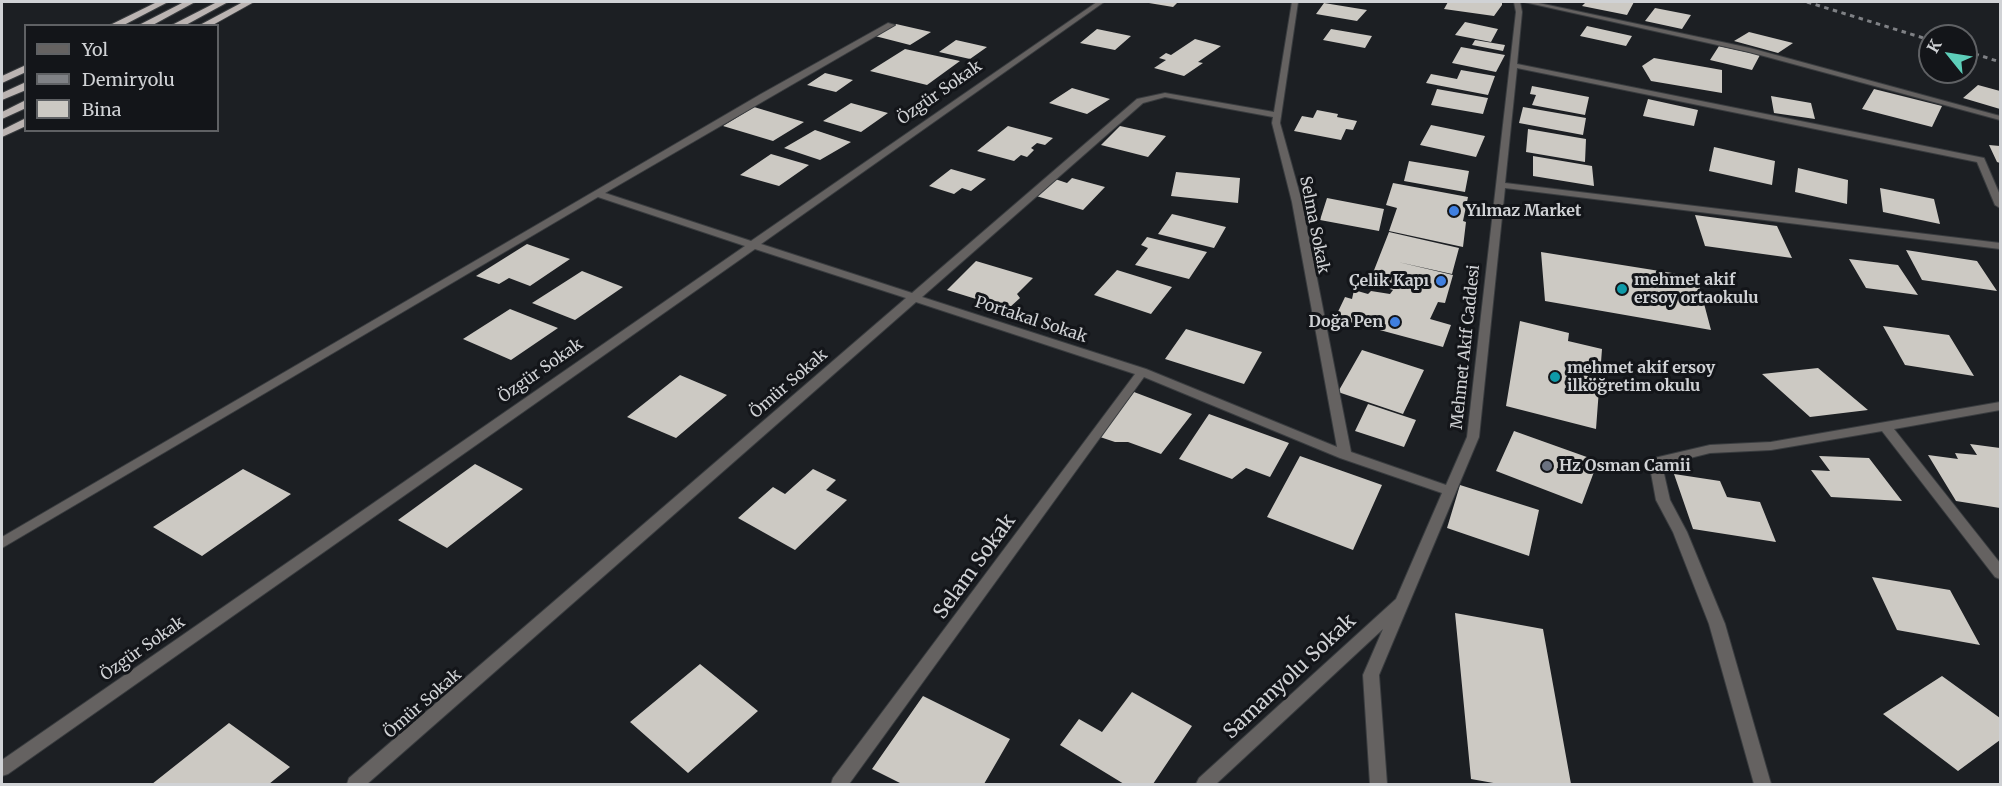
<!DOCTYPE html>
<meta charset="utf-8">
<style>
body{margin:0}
#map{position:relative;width:2002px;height:786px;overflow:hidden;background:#1c1f23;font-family:Merriweather,serif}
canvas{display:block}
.frame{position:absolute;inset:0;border:3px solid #d0d2d5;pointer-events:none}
.legend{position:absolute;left:24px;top:24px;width:195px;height:108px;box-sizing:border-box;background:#131519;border:2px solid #5f6164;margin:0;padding:8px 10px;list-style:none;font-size:18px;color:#d0d2d5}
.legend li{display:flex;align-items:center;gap:12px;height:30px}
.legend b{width:30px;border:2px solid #5f6164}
.north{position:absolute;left:1918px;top:24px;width:60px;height:60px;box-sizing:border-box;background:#131519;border:2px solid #5f6164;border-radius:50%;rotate:300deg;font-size:16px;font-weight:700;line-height:24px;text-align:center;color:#d0d2d5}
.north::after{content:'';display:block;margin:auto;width:21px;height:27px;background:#5dceb9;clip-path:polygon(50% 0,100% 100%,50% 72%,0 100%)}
</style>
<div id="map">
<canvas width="2002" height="786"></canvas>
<div class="frame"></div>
<ul class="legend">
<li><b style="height:8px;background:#656261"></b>Yol</li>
<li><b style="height:8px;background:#7f8185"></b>Demiryolu</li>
<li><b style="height:16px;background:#ccc9c3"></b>Bina</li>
</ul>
<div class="north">K</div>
</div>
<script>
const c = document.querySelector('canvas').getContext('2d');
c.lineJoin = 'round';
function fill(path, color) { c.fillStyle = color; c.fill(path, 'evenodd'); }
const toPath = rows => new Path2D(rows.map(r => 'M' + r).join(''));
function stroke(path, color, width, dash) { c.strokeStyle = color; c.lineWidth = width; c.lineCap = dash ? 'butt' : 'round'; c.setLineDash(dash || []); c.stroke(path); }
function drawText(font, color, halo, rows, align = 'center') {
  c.font = font + ' Merriweather,serif'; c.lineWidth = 6; c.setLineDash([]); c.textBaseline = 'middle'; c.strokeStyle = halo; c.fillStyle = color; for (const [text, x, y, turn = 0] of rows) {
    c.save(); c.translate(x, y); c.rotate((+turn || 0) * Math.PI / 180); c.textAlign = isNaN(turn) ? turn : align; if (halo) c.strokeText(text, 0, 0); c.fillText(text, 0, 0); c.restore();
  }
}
fill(toPath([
 [1143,2,1178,2,1173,7],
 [1448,2,1502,2,1502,5,1494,16,1444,9],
 [1586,2,1634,2,1627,15,1582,6],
 [1324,3,1367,10,1357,21,1316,14],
 [1655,8,1691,15,1682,29,1645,21],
 [1465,22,1498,29,1491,42,1455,35],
 [896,24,931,32,910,45,875,36],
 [1587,26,1632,36,1626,46,1580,36],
 [1097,29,1131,36,1115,50,1080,43],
 [1331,29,1372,36,1365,48,1323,40],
 [1749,32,1793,43,1778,53,1734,41],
 [1195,39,1221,46,1198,62,1203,63,1184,76,1154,68,1166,60,1159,58,1166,53,1171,55],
 [956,40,987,47,970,59,939,52],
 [1475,40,1505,45,1503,51,1472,45],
 [1719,46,1760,55,1752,70,1710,60],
 [1461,47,1505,55,1496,72,1452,63],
 [905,49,960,61,927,85,870,71],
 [1654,58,1722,70,1722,93,1651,81,1642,66],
 [1461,70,1495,76,1488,95,1426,83,1431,74,1457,79],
 [825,73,853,80,836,92,807,85],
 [1978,85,2000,91,2000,109,1963,98],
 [1532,86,1589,97,1585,115,1532,105,1536,95,1530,94],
 [1072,88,1110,99,1087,114,1049,103],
 [1437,89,1488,98,1483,114,1431,105],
 [1874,89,1942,106,1932,127,1862,109],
 [1771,96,1811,103,1815,119,1774,113],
 [1648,99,1698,110,1694,126,1643,116],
 [851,103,888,113,861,132,823,121],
 [754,107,804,122,773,141,723,126],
 [1523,107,1586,118,1583,135,1519,123],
 [1317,110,1338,114,1337,117,1357,121,1353,130,1346,129,1341,140,1294,131,1302,116,1313,118],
 [1431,125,1485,136,1476,157,1420,145],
 [1008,126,1053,138,1045,145,1037,143,1031,148,1034,150,1027,157,1021,155,1014,161,977,151],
 [1120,126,1166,136,1148,157,1101,145],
 [1528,129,1586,139,1585,162,1526,152],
 [815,130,851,142,820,160,784,148],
 [1989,145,2000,146,2000,163,1997,162],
 [1714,147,1775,161,1772,185,1709,171],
 [771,154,809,165,779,186,740,175],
 [1533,156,1592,166,1594,186,1533,176],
 [1409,161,1469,171,1465,192,1404,181],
 [1798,168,1848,180,1847,204,1795,192],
 [951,169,986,179,971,191,962,188,954,194,929,186],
 [1176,172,1240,178,1238,203,1171,196],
 [1052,178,1067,183,1072,178,1105,187,1083,210,1033,195],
 [1393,183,1468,197,1463,221,1466,222,1463,247,1389,231,1397,208,1386,205],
 [1880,188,1934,199,1940,224,1883,212],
 [1327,198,1384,209,1379,231,1320,220],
 [1172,214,1226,227,1214,248,1158,234],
 [1695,215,1777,226,1792,258,1705,246],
 [1389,232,1459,248,1452,274,1398,262,1453,275,1445,303,1438,302,1430,319,1451,325,1443,347,1335,318,1345,297,1352,299,1354,290,1368,294,1371,291,1390,294,1393,290,1369,283],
 [1147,237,1207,252,1189,279,1135,265,1148,248,1141,245],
 [527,244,570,259,530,286,509,278,499,284,476,276],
 [1906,250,1977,261,1997,291,1922,280],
 [1541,252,1697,277,1711,330,1545,301],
 [1849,259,1898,265,1918,295,1866,288],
 [976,261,1033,278,1017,294,1020,298,1009,308,980,297,976,299,947,290],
 [1117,270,1172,287,1151,314,1094,295],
 [582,271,623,287,575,320,532,303],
 [510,309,558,328,511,360,463,339],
 [1520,321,1569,333,1568,341,1602,349,1596,429,1506,406],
 [1883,326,1949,335,1974,376,1905,365],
 [1186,329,1262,352,1244,384,1165,359],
 [1362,350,1424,370,1403,414,1338,392],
 [1818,368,1868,410,1810,417,1762,374],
 [680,375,727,395,676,438,627,417],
 [1134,392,1192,414,1161,454,1128,442,1115,442,1100,437],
 [1368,404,1416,420,1404,447,1355,431],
 [1209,414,1289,443,1270,477,1246,468,1232,479,1179,459],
 [1514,431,1598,461,1582,504,1496,471],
 [1970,444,2000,448,2000,508,1956,501,1928,455,1958,459,1955,453,1977,455],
 [1300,456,1382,485,1353,550,1267,517],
 [1819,456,1869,458,1902,501,1831,497,1811,470,1830,471],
 [475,464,523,489,447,548,398,520],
 [243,469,291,494,202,556,153,527],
 [813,469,836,480,826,490,847,500,795,550,738,518,773,487,785,494],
 [1674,474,1720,481,1727,497,1760,502,1776,542,1693,529],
 [1460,485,1539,510,1529,556,1447,528],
 [1872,577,1950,590,1980,645,1897,630],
 [1455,613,1543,629,1571,784,1499,784,1471,779],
 [700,664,758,711,688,773,630,722],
 [1942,676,2000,718,2000,740,1958,771,1883,714],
 [1132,692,1192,726,1153,784,1124,784,1060,745,1079,719,1102,732],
 [923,696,1010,739,984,784,902,784,872,769],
 [229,723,290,767,269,784,152,784]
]), '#ccc9c3');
const minor = toPath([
 [1097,2,1104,2,761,244,912,293,1137,99,1165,93,1274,112,1292,2,1298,2,1280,123,1302,202,1351,452,1446,485,1467,437,1516,12,1514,2,1520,2,1522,12,1517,64,1984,158,2000,195,2000,208,1995,205,1977,162,1517,68,1505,183,2000,243,2000,249,1505,188,1479,437,1379,675,1387,784,1370,784,1363,675,1383,629,1216,784,1196,784,1199,778,1396,599,1442,493,1340,458,1144,377,849,784,831,784,833,778,1135,374,916,302,367,784,347,784,349,778,906,298,755,249,8,774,2,776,2,760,745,246,598,197,2,548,2,537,761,94,888,23,895,25,605,193,751,241,1097,2],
 [1165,97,1273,117,1272,123,1292,202,1337,447,1146,369,922,297,1143,103,1165,97],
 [1524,2,1534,2,1750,48,2000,116,2000,120,1749,52,1524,2],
 [2000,402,2000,410,1894,429,2000,563,2000,579,1995,577,1882,431,1771,450,1710,453,1662,465,1670,500,1687,532,1725,624,1771,784,1754,784,1709,624,1673,532,1656,500,1649,462,1650,459,1710,445,1771,442,2000,402]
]);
const trunk = toPath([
 [157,2,168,2,122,26,108,26,157,2],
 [184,2,195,2,151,26,137,26,184,2],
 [217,2,228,2,184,26,170,26,217,2],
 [243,2,254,2,211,26,198,26,243,2],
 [26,65,26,72,2,83,2,76,26,65],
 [26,82,26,90,2,100,2,93,26,82],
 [26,100,26,108,2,119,2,112,26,100],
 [26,118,26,126,2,137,2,130,26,118]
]);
stroke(minor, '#393c3f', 2);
stroke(trunk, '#393c3f', 2);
fill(minor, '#656261');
fill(trunk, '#bbb4b2');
stroke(toPath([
 [1807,2,1930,40],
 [1966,51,2000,62]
]), '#7f8185', 3, [4.5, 4.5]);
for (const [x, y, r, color] of [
 [1454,211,6,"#3f7fe0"],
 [1441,281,6,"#3f7fe0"],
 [1622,289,6,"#0f9aa8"],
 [1395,322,6,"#3f7fe0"],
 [1555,377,6,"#0f9aa8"],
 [1547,466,6,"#6b7280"]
]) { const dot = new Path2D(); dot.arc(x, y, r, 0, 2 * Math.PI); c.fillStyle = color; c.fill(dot); stroke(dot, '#131519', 2); }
drawText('16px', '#d0d2d5', '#131519', [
 ["Özgür Sokak",940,93,-35],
 ["Selma Sokak",1314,225,79],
 ["Portakal Sokak",1031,320,18],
 ["Mehmet Akif Caddesi",1466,347,-84],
 ["Özgür Sokak",541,371,-35],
 ["Ömür Sokak",789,384,-41],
 ["Özgür Sokak",143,649,-35],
 ["Ömür Sokak",423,704,-41]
]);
drawText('bold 16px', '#d0d2d5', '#131519', [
 ["Yılmaz Market",1466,211],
 ["mehmet akif",1634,280],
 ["ersoy ortaokulu",1634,298],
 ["Çelik Kapı",1429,281,"right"],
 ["Doğa Pen",1383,322,"right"],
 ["mehmet akif ersoy",1567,368],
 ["ilköğretim okulu",1567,386],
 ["Hz Osman Camii",1559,466]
], 'left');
drawText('20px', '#d0d2d5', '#131519', [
 ["Selam Sokak",975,567,-54],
 ["Samanyolu Sokak",1290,677,-43]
]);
</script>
